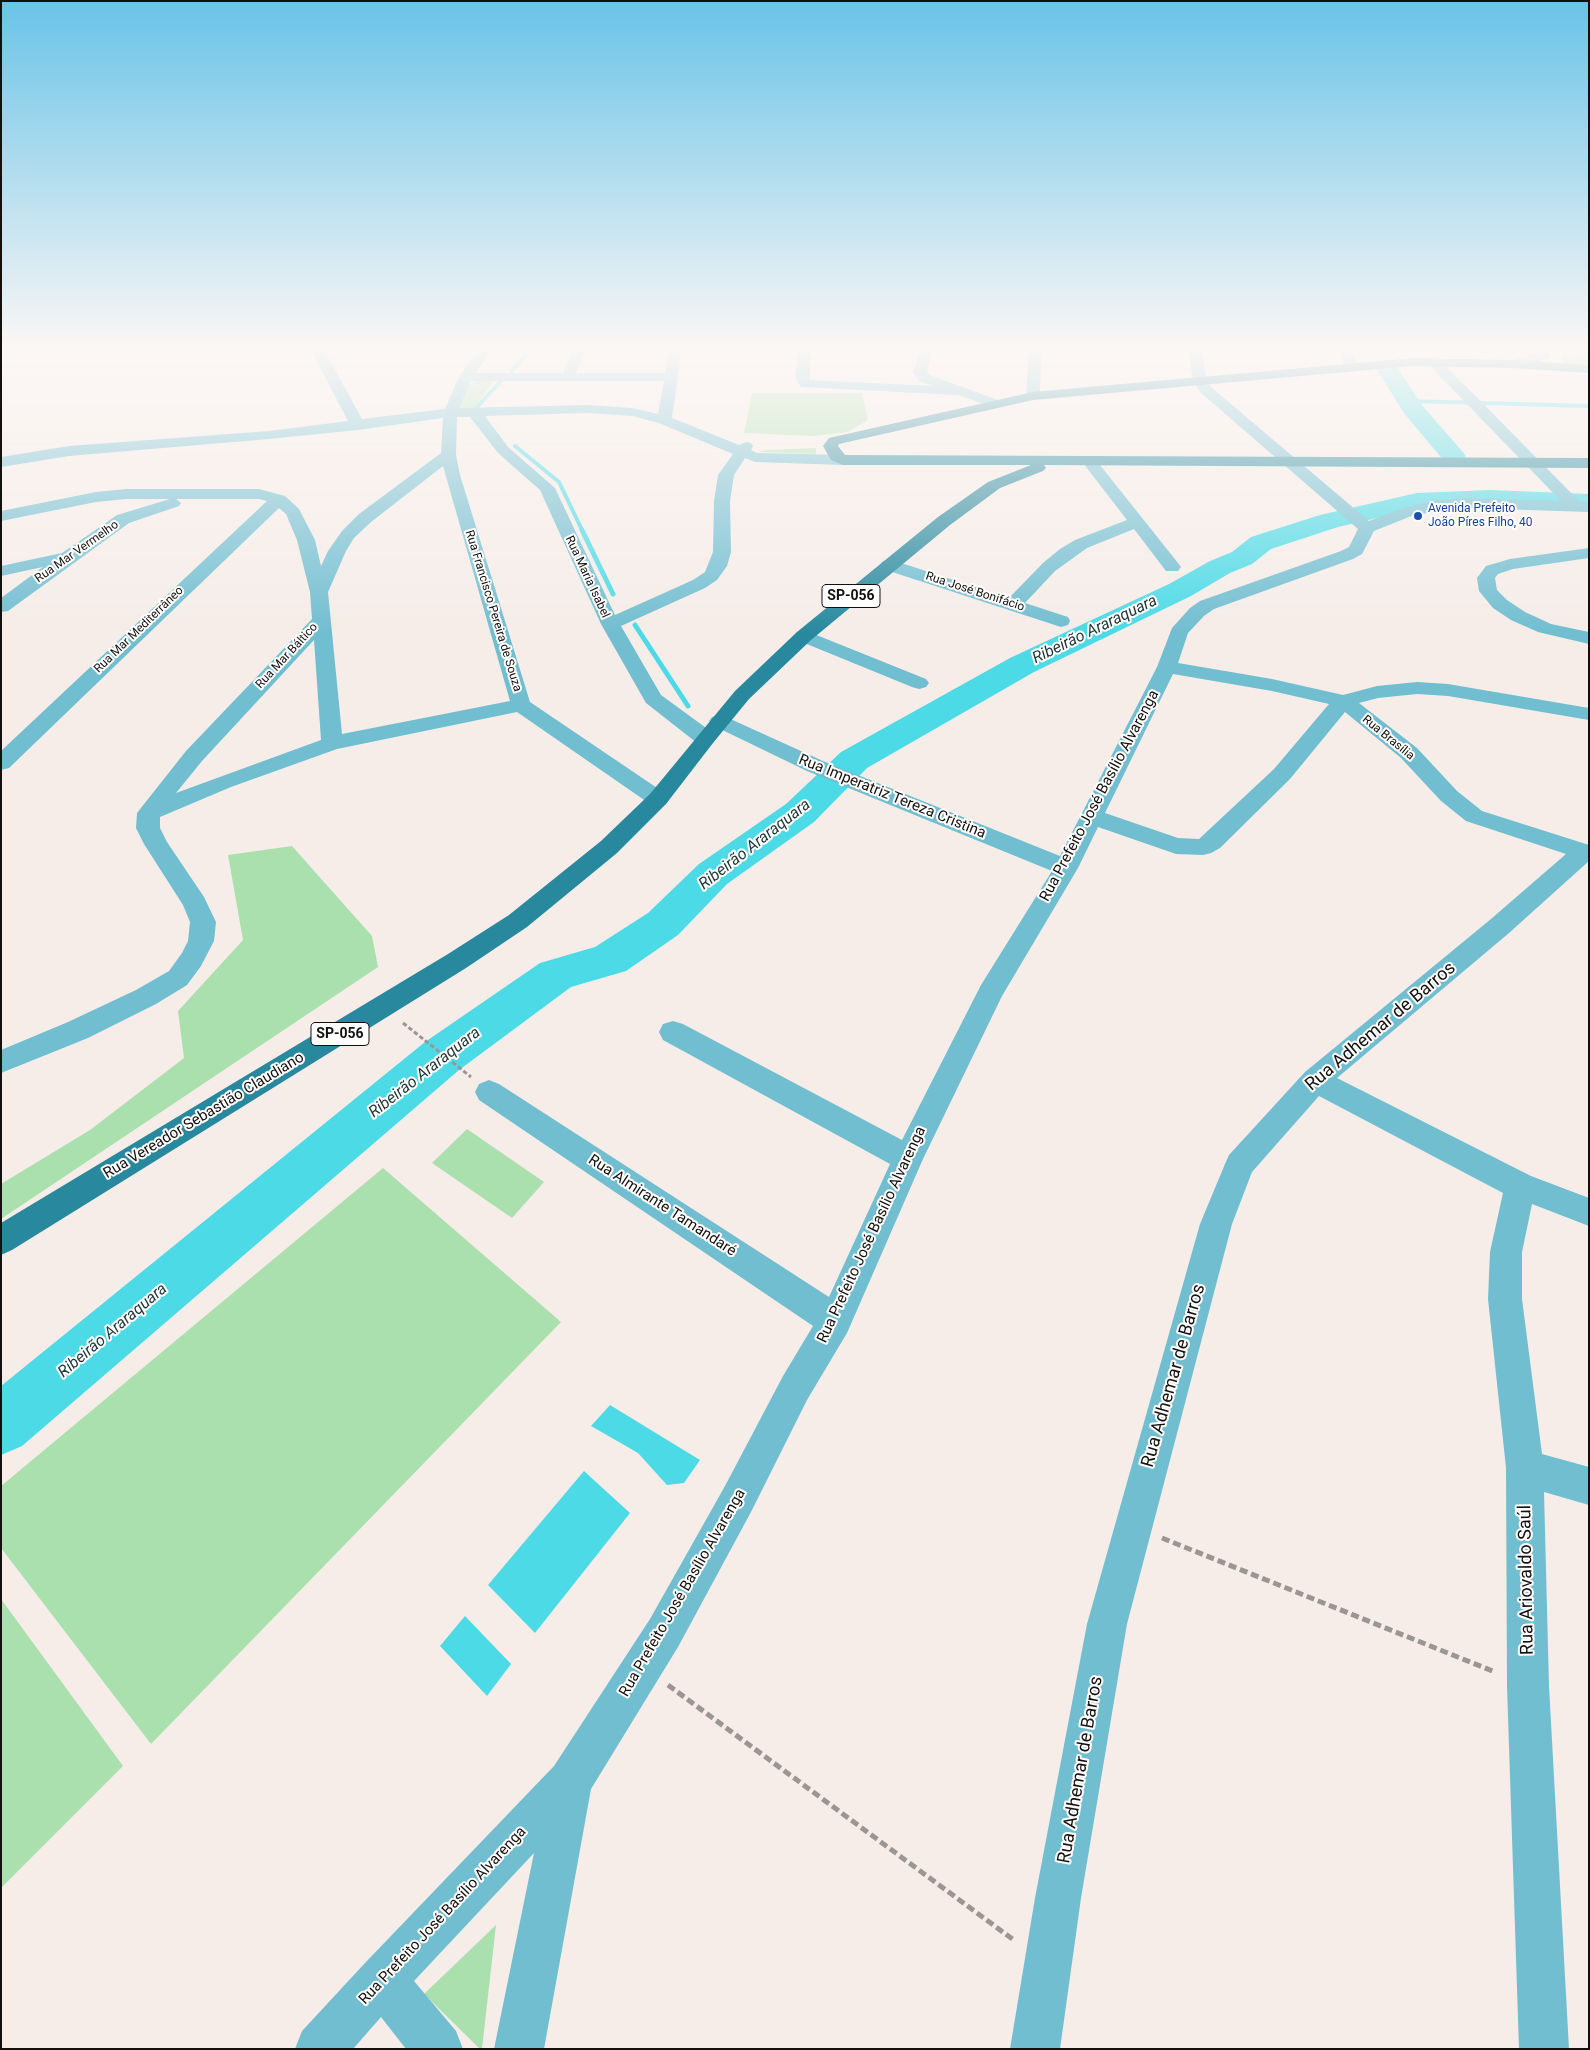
<!DOCTYPE html>
<meta charset="utf-8">
<style>
body{margin:0}
#map{position:relative;width:1590px;height:2050px;overflow:hidden;background:#f6ede8;font-family:Roboto,sans-serif}
canvas{display:block}
.frame{position:absolute;inset:0;border:2px solid #13100e;pointer-events:none}
</style>
<div id="map">
<canvas width="1590" height="2050"></canvas>
<div class="frame"></div>
</div>
<script>
const c = document.querySelector('canvas').getContext('2d');
c.lineJoin = 'round';
function fill(path, color) { c.fillStyle = color; c.fill(path, 'evenodd'); }
const toPath = rows => new Path2D(rows.map(r => 'M' + r).join(''));
function stroke(path, color, width, dash) { c.strokeStyle = color; c.lineWidth = width; c.lineCap = dash ? 'butt' : 'round'; c.setLineDash(dash || []); c.stroke(path); }
function drawText(font, color, halo, rows, align = 'center') {
  c.font = font + ' Roboto,sans-serif'; c.lineWidth = 4; c.setLineDash([]); c.textBaseline = 'middle'; c.strokeStyle = halo; c.fillStyle = color; for (const [text, x, y, turn = 0] of rows) {
    c.save(); c.translate(x, y); c.rotate((+turn || 0) * Math.PI / 180); c.textAlign = isNaN(turn) ? turn : align; if (halo) c.strokeText(text, 0, 0); c.fillText(text, 0, 0); c.restore();
  }
}
fill(toPath([
 [1562,349,1577,350,1589,355,1589,368,1563,366],
 [479,381,494,381,474,408,457,408,470,384],
 [752,393,862,393,868,420,848,432,812,436,744,433],
 [816,448,816,454,757,452,767,450],
 [292,846,372,936,378,967,1,1219,1,1184,90,1130,184,1058,178,1011,243,940,228,855],
 [467,1129,544,1182,512,1218,432,1163],
 [383,1168,561,1322,151,1744,1,1548,1,1486],
 [1,1599,123,1766,1,1888],
 [496,1925,482,2049,480,2049,424,1994]
]), '#aae0ae');
fill(toPath([
 [610,1405,700,1460,684,1483,667,1485,638,1453,591,1426],
 [584,1471,630,1513,535,1633,488,1585],
 [465,1616,511,1664,487,1696,440,1646]
]), '#4cdae6');
stroke(toPath([
 [512,371,533,346],
 [1407,401,1589,406],
 [477,407,501,381],
 [515,446,559,482,583,532]
]), '#4cdae6', 4);
stroke(toPath([
 [582,530,613,594],
 [635,625,688,706]
]), '#4cdae6', 5);
fill(toPath([
 [1386,360,1394,362,1421,404,1462,451,1466,456,1462,461,1453,464,1444,461,1404,413,1375,367,1378,362,1386,360],
 [1490,490,1589,494,1589,510,1490,506,1417,509,1338,527,1271,549,1252,564,1230,573,1191,596,1034,672,867,768,814,822,727,884,678,935,626,971,571,987,459,1070,22,1446,1,1455,1,1386,425,1042,540,963,595,947,648,913,699,864,786,804,841,752,1010,658,1169,584,1210,561,1232,552,1251,537,1320,515,1417,493,1490,490]
]), '#4cdae6');
stroke(toPath([
 [403,1023,471,1077]
]), '#9c9692', 3, [4.5, 2.5]);
stroke(toPath([
 [1162,1538,1495,1672],
 [668,1685,1015,1941]
]), '#9c9692', 5, [8, 4]);
fill(toPath([
 [309,346,322,346,362,419,445,409,459,377,481,346,494,346,476,373,563,373,574,346,587,346,576,373,665,373,670,346,682,346,672,418,739,445,746,442,751,443,753,446,751,450,757,453,843,455,851,460,843,465,755,462,745,458,734,475,730,501,731,552,727,566,717,580,705,588,621,626,661,695,713,733,716,738,713,743,705,745,697,743,646,703,601,624,540,490,498,453,470,417,457,417,456,455,460,475,530,702,666,794,669,799,666,804,658,806,650,804,517,712,337,749,231,787,160,817,160,828,167,842,204,897,216,922,214,941,201,966,187,985,156,1004,88,1038,1,1073,1,1050,68,1022,136,990,169,971,182,953,188,941,190,922,183,905,144,844,136,828,137,813,186,751,312,619,310,592,297,540,286,514,279,508,9,768,1,770,1,751,267,501,259,499,176,499,181,503,179,506,129,523,8,611,1,612,1,598,43,567,1,576,1,566,62,553,117,515,170,499,126,499,96,502,1,521,1,511,96,492,126,489,259,489,285,496,299,509,315,540,321,566,328,551,342,531,359,514,441,453,443,418,358,430,269,439,69,456,1,467,1,457,69,446,269,431,348,421,309,346],
 [471,381,664,381,658,414,632,408,588,405,459,408,471,381],
 [588,413,632,416,659,423,733,454,718,475,714,501,713,552,705,572,693,580,615,615,555,488,508,447,485,416,588,413],
 [443,466,510,701,342,734,328,592,346,551,354,538,371,522,443,466],
 [314,640,321,740,176,793,202,761,314,640],
 [799,346,811,346,810,380,934,386,920,381,913,373,921,346,934,346,927,372,930,375,998,400,1000,403,993,407,958,395,801,387,795,378,799,346],
 [1029,346,1041,346,1040,396,1033,400,1026,396,1029,346],
 [1187,346,1200,346,1207,380,1211,387,1369,521,1403,508,1430,501,1466,498,1561,501,1428,364,1426,361,1433,357,1438,358,1580,502,1589,502,1589,512,1466,508,1414,515,1374,531,1362,554,1353,559,1214,609,1204,616,1188,633,1178,663,1272,679,1343,695,1377,686,1417,682,1448,684,1589,708,1589,720,1448,696,1417,694,1378,698,1359,703,1417,748,1457,791,1482,811,1589,845,1589,861,1509,933,1337,1078,1531,1176,1589,1198,1589,1226,1532,1204,1522,1252,1522,1299,1542,1454,1589,1467,1589,1505,1544,1492,1549,1686,1569,2049,1519,2049,1507,1686,1506,1468,1488,1299,1490,1252,1503,1193,1319,1096,1252,1172,1232,1224,1127,1624,1081,1898,1060,2049,1010,2049,1035,1898,1087,1624,1200,1224,1225,1164,1229,1155,1305,1072,1491,919,1566,854,1466,821,1441,801,1401,758,1345,712,1290,779,1220,848,1211,853,1203,855,1176,854,1098,827,1078,868,1002,996,923,1159,847,1333,807,1400,751,1512,678,1647,591,1789,544,2049,494,2049,534,1853,414,1981,456,2031,463,2049,406,2049,381,2017,353,2049,295,2049,302,2031,365,1963,554,1766,650,1619,725,1486,783,1376,813,1326,479,1100,475,1092,479,1084,489,1080,499,1084,829,1297,890,1164,663,1040,659,1032,663,1024,673,1021,683,1024,902,1140,981,985,1052,871,807,771,712,725,709,721,712,717,719,715,726,717,823,761,1060,856,1157,667,1172,628,1190,608,1200,601,1341,551,1349,547,1358,529,1200,392,1193,380,1187,346],
 [1173,674,1272,691,1329,704,1274,769,1199,839,1178,838,1105,813,1173,674],
 [1337,346,1350,346,1358,367,1356,370,1346,370,1337,346],
 [1539,346,1551,346,1549,358,1513,368,1506,364,1508,361,1538,353,1539,346],
 [1570,346,1589,348,1589,357,1571,349,1570,346],
 [1091,458,1096,460,1178,563,1181,567,1178,571,1166,571,1134,529,1087,548,1055,571,1025,603,1068,617,1070,621,1068,625,1061,627,883,569,880,565,883,561,895,561,1009,598,1043,563,1060,549,1075,540,1127,520,1083,463,1091,458],
 [1589,548,1589,558,1513,569,1498,574,1495,578,1497,590,1507,600,1525,612,1551,624,1589,632,1589,644,1538,632,1511,620,1493,608,1479,591,1477,578,1486,566,1510,559,1589,548],
 [804,630,926,679,929,683,926,687,919,689,912,687,797,640,794,636,797,632,804,630]
]), '#71bed1');
fill(toPath([
 [1413,358,1513,360,1589,365,1589,373,1513,368,1413,366,1033,400,839,444,838,446,845,455,1589,458,1589,468,1044,465,1046,468,1043,471,1000,488,950,525,811,640,749,699,713,743,666,804,617,853,527,927,466,968,12,1250,1,1255,1,1223,448,954,509,915,601,841,650,794,735,691,797,632,938,517,988,482,1031,465,843,465,831,460,823,446,829,438,1033,392,1413,358]
]), '#28899e');
const sky = c.createLinearGradient(0, 0, 0, 633);
sky.addColorStop(0, '#69c3e7');
sky.addColorStop(0.55, '#fbf7f5');
sky.addColorStop(1, '#fbf7f500');
c.fillStyle = sky;
c.fillRect(0, 0, 1590, 633);
for (const [x, y, r, color] of [
 [1418,516,5,"#1a4fb4"]
]) { const dot = new Path2D(); dot.arc(x, y, r, 0, 2 * Math.PI); c.fillStyle = color; c.fill(dot); stroke(dot, '#fff', 2); }
drawText('12px', '#164399', '#fff', [
 ["Avenida Prefeito",1428,509],
 ["João Píres Filho, 40",1428,523]
], 'left');
drawText('12px', '#13100e', '#fff', [
 ["Rua Mar Vermelho",77,552,-35],
 ["Rua Maria Isabel",587,577,65],
 ["Rua José Bonifácio",975,592,18],
 ["Rua Francisco Pereira de Souza",493,611,73],
 ["Rua Mar Mediterrâneo",139,630,-44],
 ["Rua Mar Báltico",287,656,-47],
 ["Rua Brasília",1388,738,39]
]);
for (const [x, y, w] of [
 [851,596,58],
 [340,1034,58]
]) { const box = new Path2D(); box.roundRect(x - w / 2, y - 11.5, w, 23, 4); c.fillStyle = '#fff'; c.fill(box); stroke(box, '#13100e', 1); }
drawText('bold 14px', '#13100e', null, [
 ["SP-056",851,596],
 ["SP-056",340,1034]
]);
drawText('15px', '#13100e', '#fff', [
 ["Rua Prefeito José Basílio Alvarenga",1100,796,-62],
 ["Rua Imperatriz Tereza Cristina",892,797,22],
 ["Rua Vereador Sebastião Claudiano",204,1116,-31],
 ["Rua Almirante Tamandaré",662,1206,33],
 ["Rua Prefeito José Basílio Alvarenga",872,1235,-65],
 ["Rua Prefeito José Basílio Alvarenga",683,1593,-60],
 ["Rua Prefeito José Basílio Alvarenga",443,1916,-47]
]);
drawText('italic 16px', '#1d3537', '#fff', [
 ["Ribeirão Araraquara",1095,630,-26],
 ["Ribeirão Araraquara",755,845,-38],
 ["Ribeirão Araraquara",425,1073,-38],
 ["Ribeirão Araraquara",113,1331,-40]
]);
drawText('18px', '#13100e', '#fff', [
 ["Rua Adhemar de Barros",1381,1027,-40],
 ["Rua Adhemar de Barros",1174,1376,-74],
 ["Rua Ariovaldo Saúl",1527,1580,-91],
 ["Rua Adhemar de Barros",1081,1770,-80]
]);
</script>
